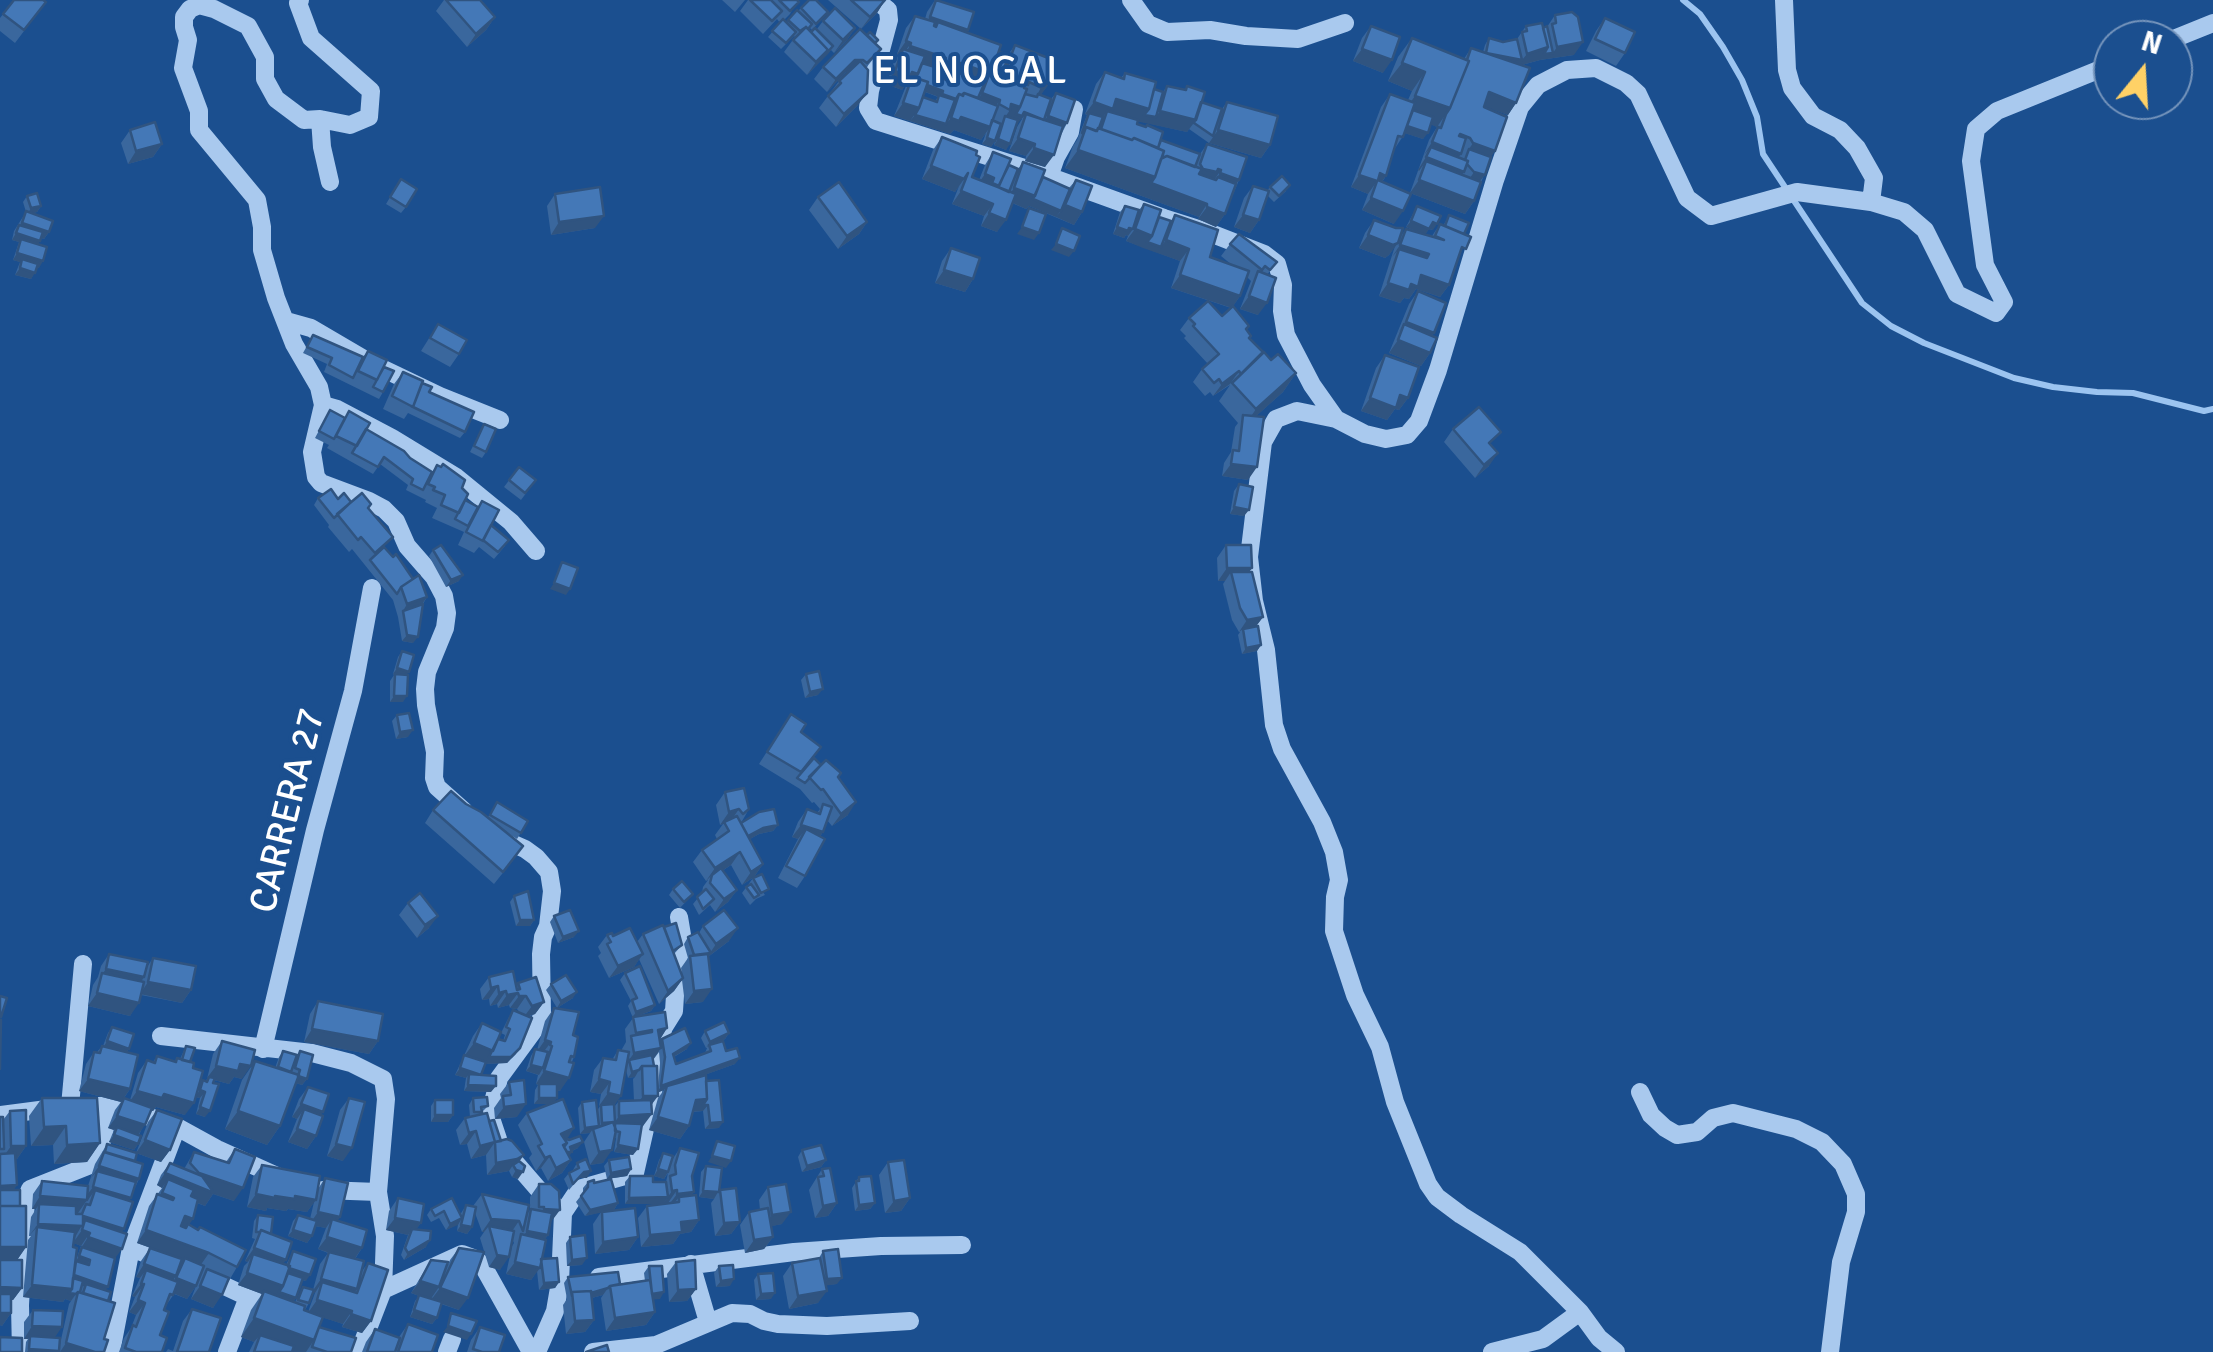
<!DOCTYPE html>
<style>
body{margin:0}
#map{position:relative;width:2213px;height:1352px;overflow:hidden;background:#1b4f8f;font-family:Signika,sans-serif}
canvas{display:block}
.north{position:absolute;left:2093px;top:20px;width:100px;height:100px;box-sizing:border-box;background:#1b4f8f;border:2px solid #7695bc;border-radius:50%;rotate:18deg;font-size:28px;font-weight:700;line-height:40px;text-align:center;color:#fff}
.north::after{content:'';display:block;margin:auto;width:35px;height:45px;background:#ffd166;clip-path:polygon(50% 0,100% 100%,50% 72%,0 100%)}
</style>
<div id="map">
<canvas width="2213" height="1352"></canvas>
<div class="north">N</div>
</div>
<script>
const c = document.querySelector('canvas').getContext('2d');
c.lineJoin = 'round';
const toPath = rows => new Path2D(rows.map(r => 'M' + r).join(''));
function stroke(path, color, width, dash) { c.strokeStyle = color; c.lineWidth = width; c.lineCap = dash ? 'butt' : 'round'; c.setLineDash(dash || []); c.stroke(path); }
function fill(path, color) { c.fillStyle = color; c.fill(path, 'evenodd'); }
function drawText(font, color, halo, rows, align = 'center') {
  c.font = font + ' Signika,sans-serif'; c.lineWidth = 8; c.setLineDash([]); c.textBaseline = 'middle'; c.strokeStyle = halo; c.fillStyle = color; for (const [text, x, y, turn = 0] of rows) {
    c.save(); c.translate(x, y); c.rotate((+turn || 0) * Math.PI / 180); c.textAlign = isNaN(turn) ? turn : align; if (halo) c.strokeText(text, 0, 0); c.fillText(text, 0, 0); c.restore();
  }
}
stroke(toPath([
 [1683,0,1700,14,1723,47,1742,80,1757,117,1763,154,1862,303,1891,326,1924,343,2014,378,2053,387,2097,392,2133,393,2204,411,2213,409]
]), '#9cc4f0', 6);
stroke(toPath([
 [300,0,298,3,311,38,371,91,369,117,350,125,320,119],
 [876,0,888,10,889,20,870,91,868,108,876,121,1031,170,1164,218,1205,231,1264,254,1277,264,1283,285,1282,311,1286,335,1312,385,1336,419],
 [1131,0,1148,24,1167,32,1210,30,1246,36,1298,39,1345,23],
 [1784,0,1787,70,1792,88,1813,116,1840,130,1857,148,1874,178,1871,202],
 [2171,40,2213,23],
 [1049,177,1056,157,1070,132,1074,109],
 [330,182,322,147,320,119,304,120,276,99,265,79,265,57,248,26,214,9,199,5,190,9,184,17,184,27,188,40,183,68,199,111,199,130,257,200,262,227,262,250,276,298,294,344,319,387,323,405,312,452,316,477,321,483,369,501,384,509,396,521,407,546,434,577,444,596,447,613,445,628,427,672,425,689,426,705,435,752,434,778,437,787,464,811],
 [286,321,311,328,369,362,440,396,500,420],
 [323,405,337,409,392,438,456,477,511,522,536,551],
 [500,838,525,849,536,857,549,872,552,891,548,926,543,937,541,954,542,1014,540,1022,499,1078,490,1115,500,1145,545,1197,563,1213,560,1282,555,1311,537,1352],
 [161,1036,312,1053,351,1063,383,1079,386,1099,378,1192,385,1236,383,1290,359,1352],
 [263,1049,315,830,353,691,372,588],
 [1640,1092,1651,1115,1665,1128,1677,1135,1697,1132,1713,1118,1733,1113,1796,1129,1822,1142,1843,1164,1856,1194,1856,1212,1841,1262,1830,1352],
 [70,1106,83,964],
 [0,1115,70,1106,109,1106,128,1109,177,1127,217,1149,279,1177],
 [323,1190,378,1192],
 [563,1213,579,1189,635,1173,653,1094,658,1044,664,1027,674,1011,677,964,683,941,679,917],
 [131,1248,214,1281,278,1311],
 [691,1264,708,1322],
 [599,1277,794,1252,881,1246,962,1245],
 [383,1290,462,1254,473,1258,482,1264,531,1352],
 [21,1352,20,1305,26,1199,30,1189,88,1166,103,1139,109,1106],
 [111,1352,131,1248,175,1132],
 [227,1352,248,1297],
 [447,1352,452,1339],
 [593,1352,656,1345,732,1313,750,1314,764,1321,778,1324,827,1326,910,1321],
 [1492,1352,1543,1339,1580,1312],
 [1616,1352,1599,1338,1580,1312,1520,1252,1461,1215,1437,1197,1428,1184,1395,1102,1380,1047,1355,995,1334,931,1335,897,1339,880,1334,852,1322,822,1282,749,1274,725,1266,650,1254,601,1249,557,1263,442,1276,419,1297,411,1336,419,1365,434,1386,439,1407,435,1419,421,1438,370,1495,180,1520,107,1538,85,1567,70,1596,68,1626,83,1638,94,1687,198,1711,216,1797,192,1871,202,1904,212,1925,230,1957,294,1996,313,2004,302,1985,265,1971,161,1976,129,1997,111,2113,64]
]), '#a9c9ee', 18);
fill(toPath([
 [14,0,46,2,15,43,0,31,0,18],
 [444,0,480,0,495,17,486,30,467,47,436,11],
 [722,0,745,0,735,12],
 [748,0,797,0,790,14,784,20,786,23,809,0,828,12,812,30,810,28,809,30,811,32,817,29,823,21,855,28,847,40,834,53,831,50,807,75,784,52,795,37,794,36,781,49,768,37,780,23,777,19,763,34,740,11],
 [828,0,885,0,877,13,861,29],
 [935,0,968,30,966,33,999,52,1008,55,1015,45,1049,84,1040,95,1051,99,1056,93,1067,123,1045,167,1025,161,1026,156,1009,151,1017,127,1022,119,1020,118,1006,150,994,145,995,141,991,147,982,144,986,133,981,140,954,130,950,134,894,116,906,86,905,85,902,90,886,84,894,61,899,55,897,54,906,28,915,16,925,19,927,12],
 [925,92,938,97,935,101,923,97],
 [1555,15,1574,55,1540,60,1522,65,1516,103,1508,115,1484,106,1491,157,1474,201,1465,214,1410,193,1429,140,1437,127,1431,124,1423,139,1405,133,1394,150,1386,176,1382,182,1394,224,1362,210,1368,194,1351,187,1381,107,1390,94,1408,100,1412,91,1388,81,1398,57,1412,38,1464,59,1471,48,1483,52,1485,45,1489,38,1503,42,1517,39,1526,26,1547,27],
 [1605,18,1625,53,1616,66,1586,51,1596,31],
 [1371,26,1383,73,1353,61,1362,38],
 [867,35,881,49,866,68,858,105,836,127,819,108,839,81,849,72,846,72,827,92,814,79,823,67],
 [1105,72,1121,78,1125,73,1154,89,1163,92,1167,86,1185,90,1187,86,1201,102,1222,109,1227,102,1270,145,1261,158,1209,143,1189,129,1187,132,1138,121,1137,124,1161,140,1200,154,1207,144,1239,180,1225,214,1216,227,1198,219,1199,217,1065,168,1073,146,1077,140,1087,115,1085,114,1096,84],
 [130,130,162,144,153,157,128,164,121,143],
 [942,137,972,177,979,180,985,165,993,152,1009,165,1018,169,1023,162,1043,177,1069,188,1076,180,1082,212,1074,225,1029,206,1026,209,1012,203,997,232,981,226,984,216,952,204,959,186,955,192,922,179,933,150],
 [401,179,406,207,401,213,386,204],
 [1253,186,1267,191,1270,187,1286,191,1274,202,1268,196,1259,220,1250,233,1234,227,1244,198],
 [555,194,595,228,551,235,547,206],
 [27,196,41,206,37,212,32,213,49,232,44,239,41,238,38,244,39,268,37,267,31,279,15,275,20,262,13,260,19,242,12,240,14,231,26,212,23,202],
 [818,197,867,222,859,234,838,249,809,210],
 [1144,204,1159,217,1171,221,1175,215,1210,257,1232,265,1221,256,1230,244,1277,262,1267,275,1258,315,1240,309,1251,281,1247,277,1240,296,1233,306,1249,326,1246,330,1250,339,1271,360,1296,373,1283,392,1256,416,1248,480,1222,476,1224,463,1231,452,1235,427,1238,423,1219,401,1230,385,1213,396,1210,392,1205,396,1193,382,1202,369,1208,364,1184,338,1186,336,1180,330,1189,318,1222,316,1231,308,1171,288,1180,261,1126,241,1128,236,1126,235,1124,238,1113,234,1120,212,1125,206,1139,210],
 [1417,206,1433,230,1429,229,1425,234,1432,236,1440,224,1443,226,1449,215,1464,234,1449,285,1440,297,1416,289,1409,299,1404,298,1400,303,1379,296,1395,246,1389,255,1385,258,1359,248,1365,233,1374,220,1400,237,1406,229,1419,233,1406,227],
 [951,248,973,279,965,292,935,283,942,261],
 [1418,291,1434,333,1432,336,1430,353,1421,366,1389,353,1409,304],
 [438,324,459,354,450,367,421,351],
 [313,335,363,357,368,351,384,367,383,392,379,399,324,372,327,364,303,353],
 [1385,355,1408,398,1399,410,1395,409,1387,420,1361,411,1376,368],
 [403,372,422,383,465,432,460,438,408,413,404,419,383,409,394,384],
 [330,410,345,418,349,411,366,429,432,472,437,465,462,488,465,500,478,507,482,501,491,525,505,546,494,559,479,547,474,553,458,545,464,532,432,518,437,508,425,502,426,500,406,490,408,485,380,464,373,474,327,448,329,445,315,438],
 [484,424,486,452,482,458,470,452],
 [1453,429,1491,445,1489,466,1475,478,1444,442],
 [519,467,536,480,521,500,504,487],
 [1239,484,1244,516,1230,514,1234,491],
 [318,498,351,502,369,508,385,548,427,597,423,604,413,643,402,641,398,617,393,600,352,549,349,552,328,527,329,525,314,505],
 [1226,545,1252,568,1249,572,1263,617,1256,626,1261,645,1257,651,1242,654,1238,635,1240,632,1239,632,1232,620,1223,584,1225,581,1218,581,1217,558],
 [433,550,459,581,446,587,429,556],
 [402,651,407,675,403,702,390,702,390,681,394,675,393,674,398,657],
 [806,674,818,695,805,698,801,680],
 [791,714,801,732,801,773,821,765,838,777,848,815,832,826,827,820,805,876,797,888,778,878,798,839,792,837,798,822,807,809,817,813,820,809,814,802,812,803,800,789,759,764],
 [397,715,408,737,396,739,392,721],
 [725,792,749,809,741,823,778,825,773,831,759,834,750,839,763,864,754,877,742,885,731,865,722,871,737,890,728,902,715,912,710,905,699,915,693,904,702,893,703,887,708,880,706,881,693,862,702,850,717,839,715,835,723,824,720,825,716,805],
 [497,802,528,821,517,839,509,834,514,859,494,884,425,823,433,810,466,804,488,817],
 [753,878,765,895,756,899,750,905,742,893],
 [673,889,693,894,680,908,669,895],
 [514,896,534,920,530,926,516,926,510,902],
 [408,903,429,928,417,938,399,915],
 [554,916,574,937,558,943,550,922],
 [703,926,729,941,708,957,703,1002,685,1004,682,980,674,991,659,1004,639,959,634,967,609,978,598,956,601,953,598,947,607,935,637,942,643,934,682,945,674,954,682,974,681,968,688,958,684,944,688,937,699,933],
 [109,954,147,967,153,958,191,990,182,1003,141,995,130,1016,88,1006,93,985,98,977,101,966],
 [625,973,655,1005,651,1011,638,1016,667,1028,660,1039,660,1042,662,1039,687,1049,674,1057,676,1064,705,1053,707,1048,706,1048,701,1038,705,1031,729,1033,725,1039,721,1041,735,1064,704,1075,719,1128,705,1129,703,1111,693,1112,689,1126,680,1139,649,1130,658,1098,664,1090,658,1092,652,1104,643,1126,642,1127,633,1155,614,1152,616,1138,614,1138,603,1163,590,1165,584,1142,590,1133,580,1134,578,1108,582,1102,597,1111,600,1106,599,1106,601,1094,590,1092,594,1070,603,1058,612,1060,618,1050,622,1051,622,1049,626,1042,625,1029,633,1018,628,1006,631,1001,620,980],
 [659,1052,660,1063,658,1088,653,1060],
 [626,1070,628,1078,635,1077,633,1079,634,1101,619,1101,614,1107],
 [489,977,516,986,518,983,544,1002,535,1014,528,1017,516,1054,507,1063,485,1064,481,1075,491,1092,464,1091,466,1078,455,1075,473,1036,482,1023,498,1039,503,1041,505,1035,501,1033,509,1017,513,1010,520,1013,517,1009,510,1008,509,1005,498,1008,497,1004,490,1006,489,999,482,1000,480,989],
 [551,984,573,998,557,1008,546,990],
 [318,1001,378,1041,369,1054,304,1042,310,1014],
 [554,1008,573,1035,574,1057,560,1091,557,1090,557,1098,554,1102,567,1139,578,1148,572,1151,569,1156,571,1160,562,1173,548,1181,541,1168,536,1171,529,1158,532,1154,518,1125,527,1113,549,1104,534,1104,535,1090,538,1085,536,1084,538,1075,526,1071,531,1056,535,1049,537,1050,545,1021],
 [112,1027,129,1049,126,1052,130,1089,124,1098,130,1100,138,1073,147,1060,153,1062,157,1056,174,1062,177,1058,180,1059,186,1046,190,1062,185,1115,156,1107,153,1111,151,1110,139,1135,138,1144,134,1150,109,1142,114,1130,108,1128,115,1110,121,1102,79,1091,86,1064,94,1052,97,1052,102,1046,103,1046,108,1033],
 [222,1041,242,1079,234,1077,229,1084,214,1080,205,1117,196,1114,200,1098,195,1097,198,1087,203,1080,206,1081,207,1079,213,1054],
 [283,1051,296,1056,300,1051,307,1079,302,1085,296,1083,280,1126,267,1145,225,1129,242,1080,255,1061,275,1068,279,1057],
 [509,1082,517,1117,495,1119,494,1108,501,1098,500,1094],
 [308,1087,321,1115,316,1136,307,1149,288,1142,297,1119,292,1117,299,1099],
 [42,1098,100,1143,87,1162,54,1164,53,1145,31,1146,29,1116],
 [349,1098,343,1161,327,1156,340,1110],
 [473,1098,488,1106,480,1114,489,1121,501,1141,524,1155,519,1161,518,1179,512,1177,509,1171,487,1175,486,1155,471,1159,467,1144,460,1145,456,1130,465,1118,470,1117,469,1105],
 [435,1100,453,1115,448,1122,431,1122,431,1106],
 [26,1110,26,1146,17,1159,15,1159,17,1185,13,1190,20,1190,20,1206,26,1206,26,1247,17,1260,22,1260,22,1288,13,1300,11,1300,11,1313,2,1326,0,1325,0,1117,3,1117,3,1120,10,1111],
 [157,1110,170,1150,161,1162,136,1153,148,1122],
 [107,1144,135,1161,139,1179,129,1201,115,1258,105,1290,108,1301,104,1352,25,1352,26,1342,28,1339,24,1339,24,1322,33,1310,60,1344,69,1304,71,1301,65,1299,63,1302,23,1297,28,1240,31,1236,29,1236,31,1217,36,1209,32,1209,33,1194,42,1181,88,1186,95,1164],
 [74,1243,81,1246,76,1260,73,1247],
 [680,1148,692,1176,694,1192,691,1196,699,1220,691,1232,680,1234,673,1244,641,1247,638,1218,647,1206,668,1203,625,1204,625,1182,630,1176,653,1182,666,1182,668,1173,664,1179,654,1176,659,1160,663,1153,672,1160],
 [235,1149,234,1201,213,1194,205,1206,197,1203,189,1225,237,1267,213,1308,191,1299,196,1286,187,1299,174,1294,165,1307,160,1335,162,1352,119,1352,124,1338,131,1328,136,1315,129,1312,135,1297,132,1296,140,1278,136,1277,141,1261,150,1248,179,1266,184,1260,137,1243,149,1206,162,1188,157,1185,161,1175,170,1163,184,1169,194,1152,226,1162],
 [802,1150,826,1160,821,1167,802,1172,798,1157],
 [609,1160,631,1169,627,1176,607,1179,604,1166],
 [888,1162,910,1198,901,1211,885,1213,879,1175],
 [577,1163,587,1178,579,1178,569,1190,564,1179,569,1173,573,1170],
 [262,1165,318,1189,325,1178,338,1221,362,1248,355,1259,362,1271,368,1263,371,1321,362,1333,342,1327,343,1324,322,1317,319,1327,351,1352,249,1352,254,1342,241,1337,251,1310,262,1294,238,1285,244,1266,248,1262,245,1261,255,1239,252,1238,254,1221,258,1215,270,1234,283,1264,286,1265,293,1251,306,1281,302,1280,294,1301,295,1302,303,1287,313,1290,320,1264,328,1253,318,1249,326,1228,315,1226,312,1236,307,1243,288,1236,293,1221,298,1215,310,1219,314,1202,307,1212,288,1209,286,1211,267,1208,266,1211,247,1207,253,1177],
 [313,1292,315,1293,308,1312,305,1310,309,1303],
 [706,1166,719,1191,740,1222,731,1234,715,1236,711,1203,714,1199,699,1197,701,1172],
 [822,1169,837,1203,828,1216,815,1218,809,1190],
 [859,1177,875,1203,870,1209,855,1211,852,1188],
 [588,1182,594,1183,618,1203,614,1210,607,1211,638,1237,629,1250,595,1254,593,1224,601,1212,585,1216,576,1202,583,1193,583,1188],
 [539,1184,551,1222,548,1235,545,1239,542,1259,559,1282,555,1288,539,1290,537,1271,531,1280,506,1274,512,1246,514,1243,512,1239,500,1270,489,1267,480,1238,484,1232,482,1232,475,1213,472,1227,467,1234,457,1231,458,1224,446,1230,439,1218,431,1222,427,1215,431,1209,460,1215,466,1205,473,1206,482,1194,527,1214,530,1210,530,1197],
 [768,1187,782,1224,771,1226,773,1237,764,1249,745,1253,740,1225,749,1212,760,1210,759,1200],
 [398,1198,421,1223,416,1229,426,1247,404,1260,401,1255,408,1235,386,1230,389,1211],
 [570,1237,582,1265,567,1266,566,1243],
 [459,1248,459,1310,441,1304,437,1318,432,1324,410,1317,415,1301,419,1296,411,1293,431,1260,444,1273,450,1260],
 [823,1251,837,1284,826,1285,818,1303,789,1309,783,1276,792,1263,819,1258],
 [676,1262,696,1289,687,1301,669,1302,667,1274],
 [649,1266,660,1299,653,1299,655,1312,646,1325,606,1331,601,1298,603,1295,592,1298,594,1320,585,1332,566,1334,563,1305,567,1299,564,1283,568,1277,620,1284,645,1281,644,1273],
 [719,1266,730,1286,716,1287,714,1273],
 [758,1274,771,1299,756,1300,754,1280],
 [192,1309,209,1352,166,1352,168,1349,173,1351,183,1321],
 [408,1324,432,1352,362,1352,366,1342,375,1329,399,1337],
 [480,1327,499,1352,467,1352,471,1340]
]), '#3a679d');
fill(toPath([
 [885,0,877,13,861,29,870,17],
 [495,17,486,30,467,47,476,34],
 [930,17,968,30,960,43,938,22,931,33,921,30],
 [855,28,847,40,834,53,843,40],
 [906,41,911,43,902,56,903,49,899,55,897,54],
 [1583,42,1574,55,1540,60,1518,66,1498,63,1486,53,1522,60,1527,54,1548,47,1553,53,1557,47],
 [833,46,829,53,807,75,816,62],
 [910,46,946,58,937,71,901,59],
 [1362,49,1392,60,1383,73,1353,61],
 [855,60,863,60,854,72,846,72,827,92,836,79],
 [944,62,960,63,991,74,982,86,956,72,950,80,935,75],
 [1402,63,1425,72,1412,91,1388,81],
 [895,71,912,72,918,74,943,91,939,97,909,86,912,77,902,90,886,84],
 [1044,82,1049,84,1040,96,1037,95],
 [1489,92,1516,103,1508,115,1480,105],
 [867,93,858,105,836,127,844,114],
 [982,93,1000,100,991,113,978,100],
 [1415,96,1450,108,1437,127,1402,114],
 [1116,99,1149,109,1156,117,1160,111,1196,120,1187,132,1140,122,1107,111,1101,120,1085,114,1094,102],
 [903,103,919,108,910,121,894,116],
 [1011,104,1020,107,1024,112,1031,114,1026,114,1018,123,1005,117,1010,110],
 [915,115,946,124,951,118,961,117,990,127,981,140,954,130,950,134,910,121],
 [1048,116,1067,123,1058,136,1043,122],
 [1405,125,1428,133,1423,139,1401,132],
 [1218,130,1270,145,1261,158,1209,143],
 [987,138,995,141,991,147,982,144],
 [1018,138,1035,144,1026,156,1009,151],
 [998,139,1010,144,1006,150,994,145],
 [1432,142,1461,154,1452,166,1431,147,1424,155],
 [1473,143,1495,151,1487,163,1469,149],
 [162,144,153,157,128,164,136,151],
 [1034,148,1054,155,1045,167,1025,161],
 [1078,150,1155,177,1207,204,1199,217,1065,168],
 [1426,157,1464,172,1455,184,1426,161,1419,171,1418,170],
 [931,166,964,179,955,192,922,179],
 [1203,169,1218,169,1221,170,1212,183,1194,182],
 [1474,172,1485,175,1480,181,1470,178],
 [1220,173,1239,180,1230,193,1212,186],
 [1380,173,1386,176,1377,188,1377,181,1368,194,1351,187,1359,175],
 [985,174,994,178,985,191,976,187],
 [1419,180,1474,201,1465,214,1410,193],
 [1014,188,1035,196,1061,211,1056,217,1029,206,1026,209,1006,200],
 [961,191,993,204,984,216,952,204],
 [1371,198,1403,211,1394,224,1362,210],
 [1065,205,1082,212,1074,225,1056,217],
 [41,206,37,212,27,215,31,208],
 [1207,207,1225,214,1216,227,1198,219],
 [989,213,1006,220,997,232,981,226],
 [1243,215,1259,220,1250,233,1234,227],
 [604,216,595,228,551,235,559,222],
 [1411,221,1433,222,1437,224,1433,230,1429,229,1425,235,1406,227],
 [867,222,859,234,838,249,847,236],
 [22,223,49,232,44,239,18,229],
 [1022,227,1039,233,1034,240,1017,234],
 [1117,227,1133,229,1128,236,1126,235,1124,238,1113,234],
 [1135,229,1152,236,1161,247,1166,240,1189,249,1180,261,1143,248,1126,241],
 [16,233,40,241,36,248,21,239,19,242,12,240],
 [1368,235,1398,243,1389,255,1385,258,1359,248],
 [1056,244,1074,251,1069,257,1051,250],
 [1400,245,1429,254,1420,267,1399,249,1392,257],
 [17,253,43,261,39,268,13,260],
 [20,268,35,273,31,279,15,275],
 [944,270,973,279,965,292,935,283],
 [1180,275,1240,296,1232,308,1171,288],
 [1421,275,1449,285,1440,297,1416,289,1409,299,1404,298,1400,303,1379,296,1388,283,1411,284],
 [1249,296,1267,303,1258,315,1240,309],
 [1406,322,1434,333,1425,346,1404,324,1397,334],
 [1398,340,1430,353,1421,366,1389,353],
 [1239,371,1230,384,1213,396,1222,384],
 [1296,373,1283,392,1243,428,1256,409],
 [1400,395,1408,398,1399,410,1395,409,1387,420,1361,411,1370,398],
 [1498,453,1489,466,1475,478,1484,465],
 [1231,464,1257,467,1248,480,1222,476],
 [1234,507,1249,510,1244,516,1230,514],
 [1227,568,1252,568,1243,580,1231,572,1225,581,1218,581],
 [463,575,459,581,446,587,451,580],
 [554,583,570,589,566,595,550,589],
 [427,597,418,610,403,611,407,604],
 [1263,617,1254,629,1243,629,1239,632,1247,620],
 [407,635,418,637,413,643,402,641],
 [1261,645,1257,651,1242,654,1246,648],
 [397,668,409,672,404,678,393,674],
 [823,689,818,695,805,698,810,692],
 [394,696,407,696,403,702,390,702],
 [413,730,408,737,396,739,400,732],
 [856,802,848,815,832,826,841,814],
 [739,809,730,822,720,825,729,812],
 [778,825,773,831,759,834,738,846,742,840,763,828],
 [801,825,823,832,814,845,806,829,798,839,792,837],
 [740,852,731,865,711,878,712,875,706,881,715,868],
 [763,864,754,877,742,885,751,872],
 [737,890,728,902,715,912,724,899],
 [438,916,429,928,417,938,425,925],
 [520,920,534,920,530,926,516,926],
 [738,928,729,941,709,956,691,965,710,953,716,944],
 [579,931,574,937,558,943,563,937],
 [643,954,634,967,609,978,618,966],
 [106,969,144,977,136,990,100,977],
 [683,978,674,991,659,1004,668,991],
 [148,982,191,990,182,1003,140,994],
 [498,986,489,999,482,1000,491,988],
 [712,989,703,1002,685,1004,694,991],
 [506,991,497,1004,490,1006,499,993],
 [577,992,573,998,557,1008,561,1001],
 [97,993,139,1003,130,1016,88,1006],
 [518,993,509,1005,498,1008,507,995],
 [519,996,526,996,517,1009,510,1008],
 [544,1002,535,1014,523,1018,532,1006],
 [655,1005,651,1011,632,1018,636,1012],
 [667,1028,659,1041,658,1030],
 [312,1029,378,1041,369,1054,304,1042],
 [729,1033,725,1039,710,1047,709,1045,706,1048,710,1042],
 [545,1040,551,1042,542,1054,536,1053],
 [107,1041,129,1049,124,1055,103,1048],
 [474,1043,520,1048,507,1063,484,1064,465,1055],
 [691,1043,687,1049,668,1060,673,1054],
 [661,1048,652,1061,629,1060,634,1053],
 [740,1058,735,1064,666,1089,667,1086,664,1090,657,1093,661,1086],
 [240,1064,251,1066,242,1079,234,1077,229,1084,207,1078,216,1066],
 [531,1065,543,1068,539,1075,526,1071],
 [460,1068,481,1075,469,1074,466,1078,455,1075],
 [639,1070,635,1077,628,1078,632,1072],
 [544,1071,569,1078,560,1091,536,1084],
 [298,1076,307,1079,302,1085,293,1082],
 [88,1079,130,1089,121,1102,79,1091],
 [599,1079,610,1082,601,1094,590,1092],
 [468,1085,496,1086,491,1092,464,1091],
 [200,1090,205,1092,200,1098,195,1097],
 [137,1091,164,1094,194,1103,185,1115,156,1107,153,1111,128,1104],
 [608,1093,621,1096,612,1109,599,1106],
 [643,1096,658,1096,649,1108,634,1108],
 [539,1098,557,1098,553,1104,534,1104],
 [707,1099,708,1105,703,1111,688,1112,696,1100],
 [301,1104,323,1112,314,1125,304,1109,297,1119,292,1117],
 [526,1104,517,1117,495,1119,504,1107],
 [200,1107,210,1111,205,1117,196,1114],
 [238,1111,280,1126,267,1145,225,1129],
 [652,1114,643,1126,598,1129,602,1123,615,1122,619,1116],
 [435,1115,453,1115,448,1122,431,1122],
 [117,1116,145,1125,136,1138,117,1127,114,1130,108,1128],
 [658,1117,689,1126,680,1139,649,1130],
 [723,1122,719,1128,705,1129,710,1123],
 [66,1126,53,1145,31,1146,44,1127],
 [599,1126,593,1129,590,1133,580,1134,585,1128],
 [574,1128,566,1141,561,1134],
 [297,1129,316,1136,307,1149,288,1142],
 [476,1131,467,1144,460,1145,469,1133],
 [114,1135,138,1144,134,1150,109,1142],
 [145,1140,170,1150,161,1162,136,1153],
 [495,1142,486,1155,471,1159,480,1146],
 [583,1142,578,1148,570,1152,572,1152,568,1158,561,1158,570,1147],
 [100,1143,87,1162,54,1164,67,1145],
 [336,1144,352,1148,343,1161,327,1156],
 [618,1145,638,1149,633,1155,614,1152],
 [11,1146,26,1146,17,1159,2,1159],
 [612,1150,603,1163,590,1165,599,1152],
 [524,1155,515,1167,513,1165,509,1171,487,1175,496,1163],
 [550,1156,541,1168,536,1171,545,1158],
 [712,1156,731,1161,726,1168,708,1162],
 [571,1160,562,1173,548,1181,556,1168],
 [826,1160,821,1167,802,1172,807,1166],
 [99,1166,139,1179,130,1191,97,1171,90,1179],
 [631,1169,627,1176,607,1179,611,1173],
 [658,1169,668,1172,664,1179,654,1176],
 [516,1170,523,1172,518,1179,512,1177],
 [591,1171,587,1178,579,1178,569,1190,584,1172],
 [165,1173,192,1184,199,1173,243,1188,234,1201,213,1194,205,1206,164,1189,168,1179,162,1188,157,1185],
 [17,1185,8,1198,0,1198,0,1186],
 [93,1187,131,1198,122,1210,95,1190,88,1200,84,1199],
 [677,1190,668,1203,663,1204,672,1191],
 [703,1191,718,1192,714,1199,699,1197],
 [694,1192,685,1205,679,1202,679,1197,672,1206,668,1206,677,1194],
 [256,1194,295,1196,316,1200,307,1212,288,1209,286,1211,267,1208,266,1211,247,1207],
 [40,1196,87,1200,78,1213,39,1209,39,1204,36,1209,32,1209],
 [668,1197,663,1204,625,1204,629,1198],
 [910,1198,901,1211,885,1213,894,1201],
 [618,1203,614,1210,585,1216,590,1210],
 [837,1203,828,1216,815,1218,823,1206],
 [875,1203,870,1209,855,1211,859,1205],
 [544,1209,560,1210,551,1222,535,1222],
 [318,1212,340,1217,332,1230,332,1219,326,1228,309,1225],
 [791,1212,782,1224,764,1228,772,1215],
 [83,1216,124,1229,115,1242,89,1234,81,1246,73,1243,82,1230,85,1220,74,1239,37,1227,29,1236,38,1224],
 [185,1216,193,1219,184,1232,176,1228],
 [395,1218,421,1223,412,1235,412,1229,408,1235,386,1230],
 [462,1218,458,1225,446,1230,450,1224],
 [491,1219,519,1221,510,1234,489,1226,484,1232,482,1232],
 [699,1220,691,1232,680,1234,673,1244,641,1247,650,1235,681,1222],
 [740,1222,731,1234,715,1236,724,1223],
 [461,1225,472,1227,467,1234,457,1231],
 [146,1230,209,1253,200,1266,137,1243],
 [293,1230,312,1236,307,1243,288,1236],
 [527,1231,548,1235,539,1248,518,1244],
 [88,1237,122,1249,113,1261,80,1250],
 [327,1237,362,1248,353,1261,318,1249],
 [638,1237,629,1250,595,1254,603,1242],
 [773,1237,764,1249,745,1253,754,1240],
 [430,1240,426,1247,404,1260,408,1253],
 [0,1247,26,1247,13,1266,0,1266],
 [254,1248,286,1260,277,1272,253,1254,248,1262,245,1261],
 [497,1255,509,1257,500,1270,489,1267],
 [79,1256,90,1260,86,1266,75,1263],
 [587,1258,582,1265,567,1266,572,1260],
 [515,1262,540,1268,531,1280,506,1274],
 [144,1264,176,1276,167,1288,146,1270,140,1278,136,1277],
 [288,1267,310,1275,306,1281,283,1274],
 [247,1273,283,1286,296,1298,291,1305,238,1285],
 [71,1274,108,1287,103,1293,71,1282],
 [176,1278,196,1286,187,1299,168,1291],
 [842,1278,837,1284,823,1286,827,1279],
 [321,1279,357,1289,348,1302,322,1282,315,1293,312,1292],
 [734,1279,730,1286,716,1287,721,1281],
 [420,1281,439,1287,430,1300,411,1293],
 [559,1282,555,1288,539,1290,544,1283],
 [141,1284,144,1284,135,1297,132,1296],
 [32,1285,72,1289,76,1294,71,1301,65,1299,63,1302,23,1297],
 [200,1286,222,1295,213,1308,191,1299],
 [0,1287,22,1288,13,1300,0,1300],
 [440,1288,468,1298,459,1310,431,1300],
 [608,1288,603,1295,573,1303,573,1297],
 [696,1289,687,1301,669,1302,678,1290],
 [827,1291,818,1303,789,1309,798,1296],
 [664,1292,660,1299,646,1300,651,1294],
 [775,1293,771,1299,756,1300,761,1294],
 [138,1300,145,1303,136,1315,129,1312],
 [317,1300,352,1311,343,1324,308,1313],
 [414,1310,437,1318,432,1324,410,1317],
 [655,1312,646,1325,606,1331,615,1318],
 [0,1313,11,1313,2,1326,0,1325],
 [351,1314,371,1321,362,1333,342,1327],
 [254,1318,314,1340,306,1352,283,1352,260,1335,254,1342,241,1337],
 [594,1320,585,1332,566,1334,575,1321],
 [32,1326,62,1327,53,1340,30,1336,28,1339,24,1339],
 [448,1326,471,1334,467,1340,443,1332],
 [66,1343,95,1352,60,1352],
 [29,1349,59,1352,27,1352]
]), '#305480');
const building = toPath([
 [14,0,43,0,46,2,24,30,3,14,14,0],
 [446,0,480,0,495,17,476,34,446,0],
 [750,0,771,0,782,11,772,21,750,0],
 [779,0,797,0,799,2,790,11,779,0],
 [809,0,816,0,828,12,816,24,801,8,809,0],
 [851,0,885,0,870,17,851,0],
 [936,0,974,12,968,30,930,17,936,0],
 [835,8,855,28,843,40,823,21,835,8],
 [797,10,812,24,808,29,806,27,800,31,788,20,797,10],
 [1572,12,1578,17,1583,42,1557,47,1552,24,1556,23,1555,15,1572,12],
 [915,16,935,22,934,26,936,27,938,22,1001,45,991,74,960,63,959,67,944,62,946,58,910,46,911,43,906,41,915,16],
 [1605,18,1635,32,1625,53,1595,39,1605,18],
 [783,19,796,32,786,43,772,31,783,19],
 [1542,23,1548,47,1527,54,1522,32,1527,31,1526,26,1542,23],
 [1371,26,1400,37,1392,60,1362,49,1371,26],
 [1547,26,1553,53,1544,54,1548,47,1543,28,1547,26],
 [806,27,828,50,816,62,793,40,806,27],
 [815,28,833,46,824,56,828,50,811,32,815,28],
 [860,29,881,49,867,63,863,60,855,60,836,79,823,67,860,29],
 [870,32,878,40,875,43,867,35,870,32],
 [1412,38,1469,61,1450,108,1415,96,1425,72,1402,63,1412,38],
 [1489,38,1503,42,1517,39,1522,60,1486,53,1489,38],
 [1015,45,1056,61,1049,84,1044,82,1042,88,1029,82,1028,85,1025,84,1024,88,1027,89,1020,107,1011,104,1010,110,999,104,1000,100,982,93,989,75,1013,84,1014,82,1003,78,1015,45],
 [1471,48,1530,68,1516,103,1489,92,1484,107,1507,117,1495,151,1473,143,1470,138,1460,134,1459,136,1466,138,1461,154,1432,142,1438,127,1441,128,1446,114,1450,108,1469,61,1467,60,1471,48],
 [903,49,925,56,918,74,912,72,910,77,895,71,903,49],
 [999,52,1009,55,1000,79,990,76,999,52],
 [860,61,868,70,867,93,844,114,828,96,841,83,839,81,860,61],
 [922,63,938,68,935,76,947,80,948,76,954,78,956,72,985,82,978,98,964,93,962,95,959,94,956,99,942,94,943,91,927,85,928,82,916,78,922,63],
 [1105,72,1124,79,1125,73,1156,82,1149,109,1116,99,1113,109,1094,102,1105,72],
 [912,77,928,82,919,108,903,103,912,77],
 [1167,86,1186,90,1187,86,1205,92,1196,120,1160,111,1167,86],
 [1154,89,1163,92,1156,117,1144,115,1149,109,1154,89],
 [964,93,998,106,990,127,961,117,959,121,951,118,959,94,963,96,964,93],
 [1056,93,1075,100,1067,123,1048,116,1056,93],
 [1025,94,1037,97,1038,94,1051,99,1044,120,1024,112,1022,116,1016,114,1020,107,1025,94],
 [1390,94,1415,103,1403,137,1398,136,1386,176,1380,173,1378,180,1411,194,1403,211,1371,198,1377,181,1359,175,1390,94],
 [939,95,955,100,946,124,915,115,919,108,923,97,937,102,939,95],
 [1201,102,1222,109,1213,136,1194,123,1201,102],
 [1227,102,1278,116,1270,145,1218,130,1227,102],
 [1413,110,1433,117,1428,133,1407,126,1413,110],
 [1107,111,1138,120,1137,124,1146,127,1147,125,1163,132,1158,148,1134,138,1132,140,1101,129,1107,111],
 [1089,113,1103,117,1099,128,1096,131,1086,127,1082,133,1089,113],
 [1026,114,1063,126,1054,155,1034,148,1035,144,1018,138,1026,114],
 [1005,116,1018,120,1010,144,998,139,1005,116],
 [992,120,1001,124,995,141,987,138,992,120],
 [155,122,162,144,136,151,130,130,155,122],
 [1086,127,1097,131,1098,128,1132,140,1134,138,1164,151,1155,177,1078,150,1086,127],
 [942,137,977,151,976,155,980,157,972,177,1016,194,1006,220,989,213,993,204,961,191,968,173,964,179,931,166,942,137],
 [1161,140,1200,154,1195,167,1167,156,1162,158,1164,151,1158,148,1161,140],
 [1207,144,1247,157,1239,180,1220,173,1221,170,1218,169,1217,172,1203,169,1200,164,1207,144],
 [1431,147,1468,161,1464,172,1426,157,1431,147],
 [1469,149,1491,157,1485,175,1474,172,1467,164,1468,161,1465,160,1469,149],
 [993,152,1011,159,999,186,992,183,994,178,985,174,993,152],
 [1167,156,1202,169,1199,174,1216,180,1218,177,1236,184,1225,214,1207,207,1207,204,1151,183,1155,177,1161,159,1167,156],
 [1426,161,1481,182,1474,201,1419,180,1426,161],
 [1023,162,1045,170,1035,196,1014,188,1023,162],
 [1009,165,1018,169,1009,192,998,187,1009,165],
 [1282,176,1290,185,1279,196,1270,187,1282,176],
 [1043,177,1070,189,1061,211,1033,199,1043,177],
 [401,179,417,189,406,207,390,197,401,179],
 [1076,180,1092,186,1082,212,1065,205,1076,180],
 [839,182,867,222,847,236,818,197,839,182],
 [1253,186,1269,191,1259,220,1243,215,1253,186],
 [600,187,604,216,559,222,555,194,600,187],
 [37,193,41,206,31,208,27,196,37,193],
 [1144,204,1161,210,1152,236,1135,229,1144,204],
 [1125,206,1139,210,1133,229,1129,228,1128,231,1117,227,1125,206],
 [1417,206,1441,216,1437,224,1433,222,1429,229,1411,221,1417,206],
 [1029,208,1046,214,1039,233,1022,227,1029,208],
 [26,211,53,221,49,232,22,223,26,211],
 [1175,215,1218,230,1210,257,1249,271,1240,296,1180,275,1189,249,1166,240,1175,215],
 [1449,215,1469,223,1464,234,1445,226,1449,215],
 [1159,217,1171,221,1161,247,1147,242,1152,236,1159,217],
 [1374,220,1396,228,1403,228,1398,243,1393,245,1368,235,1374,220],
 [1440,224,1471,237,1466,249,1462,247,1449,285,1421,275,1418,287,1411,284,1409,290,1388,283,1399,249,1427,258,1429,254,1400,245,1406,229,1444,240,1435,236,1440,224],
 [19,225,43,232,40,241,16,233,19,225],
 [1062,228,1080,236,1074,251,1056,244,1062,228],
 [1239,234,1277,262,1270,270,1265,266,1262,270,1230,244,1239,234],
 [21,239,47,247,43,261,17,253,21,239],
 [951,248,980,258,973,279,944,270,951,248],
 [22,259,38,264,35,273,20,268,22,259],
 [1258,271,1276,278,1267,303,1249,296,1258,271],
 [1418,291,1446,303,1434,333,1406,322,1418,291],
 [1208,301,1222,316,1233,306,1249,326,1246,329,1251,336,1249,338,1263,352,1241,374,1239,371,1222,384,1219,379,1214,383,1202,369,1219,354,1193,326,1195,324,1189,318,1208,301],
 [438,324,467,340,459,354,430,338,438,324],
 [1404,324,1437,338,1430,353,1398,340,1404,324],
 [313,335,363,357,353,378,329,365,332,358,307,347,313,335],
 [368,351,387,360,377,380,358,371,368,351],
 [1264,352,1271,360,1278,354,1296,373,1256,409,1232,383,1264,352],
 [1385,355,1419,367,1408,398,1400,395,1396,408,1370,398,1385,355],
 [384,367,394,371,383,392,373,387,384,367],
 [403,372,423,381,413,407,392,396,403,372],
 [422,383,432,387,429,392,474,412,465,432,411,406,413,407,422,383],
 [1479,407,1501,432,1489,443,1498,453,1484,465,1453,429,1479,407],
 [330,410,345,418,334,439,319,431,330,410],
 [349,411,370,423,357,446,336,436,349,411],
 [1243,415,1264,417,1257,467,1231,464,1233,450,1239,451,1243,415],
 [484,424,496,429,486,452,474,446,484,424],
 [366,429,404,451,410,458,432,472,423,490,411,484,413,479,384,457,378,467,352,453,366,429],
 [443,464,465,480,462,488,468,494,459,513,441,505,445,495,433,490,435,487,428,484,437,465,441,467,443,464],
 [519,467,536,480,525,493,509,480,519,467],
 [1239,484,1253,487,1249,510,1234,507,1239,484],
 [331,489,338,499,344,493,351,502,334,518,318,498,331,489],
 [362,493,371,504,368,508,393,537,375,553,361,537,358,540,337,514,362,493],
 [465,500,478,507,468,526,455,519,465,500],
 [482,501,499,510,483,541,466,532,482,501],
 [491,525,509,540,498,552,483,540,491,525],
 [441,545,463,575,451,580,433,550,441,545],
 [1226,545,1251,545,1252,568,1227,568,1226,545],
 [384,547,393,557,396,554,413,579,401,587,397,594,370,560,384,547],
 [562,562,578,568,570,589,554,583,562,562],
 [1231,572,1252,572,1263,617,1247,620,1240,608,1231,572],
 [419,575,427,597,407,604,401,587,419,575],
 [423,604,418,637,407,635,403,611,423,604],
 [1258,626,1261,645,1246,648,1243,629,1258,626],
 [402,651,414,655,409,672,397,668,402,651],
 [819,671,823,689,810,692,806,674,819,671],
 [395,674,408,675,407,696,394,696,395,674],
 [409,713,413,730,400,732,397,715,409,713],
 [791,714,806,724,801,732,821,747,801,772,767,752,791,714],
 [814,758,821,765,805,783,797,778,814,758],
 [826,760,841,773,838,777,856,802,841,814,823,789,821,790,809,777,826,760],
 [744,788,749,809,743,814,739,809,729,812,725,792,744,788],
 [451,791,466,804,481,812,523,846,503,872,433,810,451,791],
 [497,802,528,821,521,833,490,815,497,802],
 [823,804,832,807,823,832,801,825,807,809,820,814,823,804],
 [774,809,778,825,763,828,748,836,741,823,759,812,774,809],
 [737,816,763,864,751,872,740,852,715,868,702,850,729,831,724,822,737,816],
 [806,829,825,839,805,876,786,866,806,829],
 [721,868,737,890,724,899,710,883,712,875,721,868],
 [762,874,769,889,761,893,753,878,762,874],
 [682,881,693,894,684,902,673,889,682,881],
 [751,884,759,895,754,898,746,887,751,884],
 [706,889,714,899,703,909,697,897,706,889],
 [528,891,534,920,520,920,514,896,528,891],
 [420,893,438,916,425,925,408,903,420,893],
 [570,910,579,931,563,937,554,916,570,910],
 [724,910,738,928,716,944,703,926,724,910],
 [676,923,682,945,673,951,664,927,676,923],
 [663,925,683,978,668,991,643,934,663,925],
 [630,928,643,954,618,966,607,944,611,942,607,935,612,933,613,936,630,928],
 [698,932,711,953,694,955,688,937,698,932],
 [109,954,148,962,144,977,106,969,109,954],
 [708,954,712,989,694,991,690,956,708,954],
 [153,958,196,966,191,990,148,982,153,958],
 [640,966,655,1005,636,1012,632,1000,637,998,625,973,640,966],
 [513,971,517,990,520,989,518,983,536,977,544,1002,532,1006,526,996,519,996,518,993,507,995,506,991,499,993,498,986,491,988,489,977,513,971],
 [102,973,144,982,139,1003,97,993,102,973],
 [566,975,577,992,561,1001,551,984,566,975],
 [0,996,7,998,1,1017,0,1017,0,996],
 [318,1001,383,1014,378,1041,312,1029,318,1001],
 [554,1008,579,1012,573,1035,578,1037,574,1057,571,1056,569,1062,574,1063,569,1078,544,1071,552,1046,550,1045,551,1042,545,1040,554,1008],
 [513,1010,532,1018,520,1048,511,1057,489,1057,498,1039,505,1041,510,1029,506,1027,513,1010],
 [665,1012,667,1028,658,1030,661,1048,634,1053,631,1036,652,1032,652,1030,636,1033,633,1017,665,1012],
 [0,1020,1,1020,0,1069,0,1020],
 [724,1022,729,1033,710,1042,705,1031,724,1022],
 [482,1023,501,1032,493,1051,474,1043,482,1023],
 [112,1027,134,1034,129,1049,107,1041,112,1027],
 [685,1028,691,1043,673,1054,676,1064,711,1051,709,1045,723,1041,726,1051,737,1048,740,1058,661,1086,665,1057,662,1039,685,1028],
 [222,1041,255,1050,251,1066,240,1064,238,1071,216,1066,222,1041],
 [102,1046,138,1055,130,1089,88,1079,94,1052,100,1053,102,1046],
 [186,1046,195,1048,190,1062,182,1060,186,1046],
 [535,1049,548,1052,543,1068,531,1065,535,1049],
 [618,1050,629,1052,621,1096,608,1093,610,1082,599,1079,603,1058,616,1060,618,1050],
 [283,1051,297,1055,291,1072,278,1067,283,1051],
 [300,1051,313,1055,307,1079,298,1076,300,1070,295,1068,300,1051],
 [464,1055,486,1062,481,1075,460,1068,464,1055],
 [652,1055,654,1066,642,1066,639,1070,632,1072,629,1060,652,1055],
 [157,1056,176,1062,177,1058,194,1063,193,1068,203,1071,194,1103,164,1094,162,1098,137,1091,147,1060,155,1063,157,1056],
 [255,1061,299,1075,280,1126,238,1111,255,1061],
 [642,1066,657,1066,658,1096,643,1096,642,1066],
 [469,1074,496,1076,496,1086,468,1085,469,1074],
 [706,1075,707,1099,696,1100,689,1126,658,1117,667,1086,706,1075],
 [209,1077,215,1078,213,1083,219,1084,210,1111,200,1107,205,1092,200,1090,203,1080,207,1082,209,1077],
 [524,1080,526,1104,504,1107,503,1096,511,1095,509,1082,524,1080],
 [719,1080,723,1122,710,1123,708,1105,703,1105,707,1099,706,1081,719,1080],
 [539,1084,557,1084,557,1098,539,1098,539,1084],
 [308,1087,329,1094,323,1112,301,1104,308,1087],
 [487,1097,488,1106,481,1107,482,1112,474,1112,473,1098,487,1097],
 [42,1098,97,1098,100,1143,67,1145,66,1126,44,1127,42,1098],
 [124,1098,152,1108,145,1125,117,1116,124,1098],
 [349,1098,365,1102,352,1148,336,1144,349,1098],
 [563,1099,574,1128,561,1134,567,1143,563,1145,571,1160,556,1168,550,1156,545,1158,538,1146,542,1144,527,1113,563,1099],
 [435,1100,453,1100,453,1115,435,1115,435,1100],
 [596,1100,599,1126,585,1128,582,1102,596,1100],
 [651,1100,652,1114,619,1116,619,1101,651,1100],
 [614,1104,615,1122,602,1123,601,1105,614,1104],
 [304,1109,323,1116,316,1136,297,1129,304,1109],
 [26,1110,26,1146,11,1146,10,1111,26,1110],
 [157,1110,182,1119,170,1150,145,1140,157,1110],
 [487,1113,495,1142,480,1146,476,1131,469,1133,465,1118,487,1113],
 [0,1117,3,1117,4,1149,0,1149,0,1117],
 [494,1120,501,1141,495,1142,489,1121,494,1120],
 [613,1122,616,1130,612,1150,599,1152,593,1129,613,1122],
 [615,1123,642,1124,638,1149,618,1145,620,1132,615,1131,615,1123],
 [117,1127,141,1136,138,1144,114,1135,117,1127],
 [580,1136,583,1142,570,1147,572,1152,567,1152,564,1147,567,1143,565,1140,568,1139,569,1140,580,1136],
 [507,1139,512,1141,524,1155,517,1159,496,1163,495,1142,507,1139],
 [717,1141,735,1146,731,1161,712,1156,717,1141],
 [107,1144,137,1153,135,1161,105,1152,107,1144],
 [821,1145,826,1160,807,1166,802,1150,821,1145],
 [680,1148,699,1153,692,1176,694,1192,677,1194,677,1190,672,1191,670,1176,676,1174,675,1165,680,1148],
 [235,1149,255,1157,243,1188,199,1173,190,1163,194,1152,229,1163,235,1149],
 [104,1152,143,1164,139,1179,99,1166,104,1152],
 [15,1153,17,1185,0,1186,0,1154,15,1153],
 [663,1153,673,1156,668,1172,658,1169,663,1153],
 [629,1157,631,1169,611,1173,609,1160,629,1157],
 [586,1159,591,1171,584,1172,573,1184,569,1173,579,1168,577,1163,586,1159],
 [904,1160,910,1198,894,1201,888,1162,904,1160],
 [519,1161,525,1166,523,1172,516,1170,513,1165,519,1161],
 [170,1163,202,1176,214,1193,165,1173,170,1163],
 [262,1165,320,1176,316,1200,295,1196,295,1199,275,1196,275,1198,256,1194,262,1165],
 [706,1166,722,1168,719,1192,703,1191,706,1166],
 [830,1168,837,1203,823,1206,818,1177,824,1176,822,1169,830,1168],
 [97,1171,136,1182,131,1198,93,1187,97,1171],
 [630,1176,653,1176,653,1182,666,1182,668,1197,629,1198,630,1176],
 [871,1176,875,1203,859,1205,856,1181,859,1181,859,1177,871,1176],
 [325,1178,348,1183,340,1217,318,1212,325,1178],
 [168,1179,194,1190,191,1196,198,1199,193,1219,185,1216,181,1226,186,1228,188,1224,198,1230,200,1227,246,1250,237,1267,209,1253,146,1230,157,1194,173,1200,174,1198,162,1193,168,1179],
 [611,1179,618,1203,590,1210,581,1196,588,1187,588,1182,594,1180,594,1183,611,1179],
 [42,1181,88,1186,87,1200,40,1196,42,1181],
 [539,1184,551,1184,559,1191,560,1210,544,1209,544,1207,539,1207,539,1184],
 [786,1184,791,1212,772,1215,768,1187,786,1184],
 [736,1188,740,1222,724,1223,720,1190,736,1188],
 [0,1190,20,1190,20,1206,0,1206,0,1190],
 [95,1190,133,1202,124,1229,83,1216,83,1226,38,1224,39,1204,76,1206,76,1214,82,1214,86,1204,90,1205,95,1190],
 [482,1194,529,1205,523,1231,519,1221,491,1219,482,1194],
 [696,1195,699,1220,681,1222,682,1232,650,1235,647,1206,679,1202,679,1197,696,1195],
 [398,1198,424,1204,421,1223,395,1218,398,1198],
 [452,1198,462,1218,450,1224,444,1211,435,1216,431,1209,452,1198],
 [466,1205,476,1207,472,1227,461,1225,466,1205],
 [0,1206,26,1206,26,1247,0,1247,0,1206],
 [635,1208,638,1237,603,1242,602,1212,635,1208],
 [768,1208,773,1237,754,1240,749,1212,768,1208],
 [531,1209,552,1213,548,1235,527,1231,531,1209],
 [258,1215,273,1217,271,1234,261,1230,260,1232,256,1232,258,1215],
 [298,1215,317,1221,312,1236,293,1230,298,1215],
 [332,1219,367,1230,362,1248,327,1237,332,1219],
 [85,1220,127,1234,122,1249,88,1237,90,1233,82,1230,85,1220],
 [489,1226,514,1231,509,1257,497,1255,489,1226],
 [37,1227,75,1232,73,1247,77,1248,72,1289,32,1285,37,1227],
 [412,1229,431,1231,430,1240,408,1253,405,1248,412,1229],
 [261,1230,292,1242,286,1260,254,1248,261,1230],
 [521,1234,546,1240,540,1268,515,1262,521,1234],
 [585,1235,587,1258,572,1260,570,1237,585,1235],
 [82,1247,115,1258,108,1287,74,1275,76,1261,89,1265,90,1260,79,1256,82,1247],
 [150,1248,182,1259,176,1276,144,1264,150,1248],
 [459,1248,484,1252,468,1298,440,1288,459,1248],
 [838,1249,842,1278,827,1279,823,1251,838,1249],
 [293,1251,316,1259,310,1275,289,1268,288,1266,293,1251],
 [329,1252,364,1261,357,1289,321,1279,329,1252],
 [253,1254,290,1266,283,1286,247,1273,253,1254],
 [185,1258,204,1266,196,1286,176,1278,185,1258],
 [557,1258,559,1282,544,1283,541,1259,557,1258],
 [820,1258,827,1291,798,1296,792,1263,820,1258],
 [0,1260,22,1260,22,1288,0,1287,0,1260],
 [431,1260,448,1262,439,1287,420,1281,431,1260],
 [695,1260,696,1289,678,1290,676,1262,695,1260],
 [368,1263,388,1270,371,1321,351,1314,352,1311,317,1300,322,1282,357,1293,368,1263],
 [733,1265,734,1279,721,1281,719,1266,733,1265],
 [649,1266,662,1266,664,1292,652,1294,649,1266],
 [207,1269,229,1278,222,1295,200,1286,207,1269],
 [146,1270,178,1282,173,1295,170,1294,164,1310,169,1312,160,1335,167,1338,162,1352,136,1352,125,1348,133,1325,136,1327,145,1303,138,1300,144,1284,141,1284,146,1270],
 [618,1272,620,1284,610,1286,608,1288,591,1293,591,1291,572,1292,572,1296,568,1277,618,1272],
 [288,1273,303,1278,296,1298,279,1292,283,1286,288,1273],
 [773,1273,775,1293,761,1294,758,1274,773,1273],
 [73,1278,83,1281,80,1292,78,1292,76,1294,69,1293,72,1289,73,1278],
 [650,1280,655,1312,615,1318,610,1286,650,1280],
 [86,1284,111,1292,108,1301,83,1293,86,1284],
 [303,1287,314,1290,309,1303,298,1300,303,1287],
 [264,1291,305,1306,304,1310,323,1317,314,1340,254,1318,264,1291],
 [591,1291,594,1320,575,1321,572,1292,591,1291],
 [78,1292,115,1303,104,1339,108,1340,104,1352,95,1352,66,1343,78,1292],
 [0,1294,11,1294,11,1313,0,1313,0,1294],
 [419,1295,442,1302,437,1318,414,1310,419,1295],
 [192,1309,221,1318,209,1352,177,1352,192,1309],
 [33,1310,63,1311,62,1327,32,1326,33,1310],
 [451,1313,477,1321,471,1334,448,1326,451,1313],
 [408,1324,438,1335,432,1352,398,1352,408,1324],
 [319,1327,356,1338,351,1352,327,1352,312,1347,319,1327],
 [480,1327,505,1335,499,1352,482,1352,473,1349,480,1327],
 [375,1329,400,1338,395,1352,367,1352,375,1329],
 [260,1335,294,1346,292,1352,254,1352,260,1335],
 [30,1336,60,1338,59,1351,29,1349,30,1336],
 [0,1337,22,1338,22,1352,0,1352,0,1337],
 [607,1345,609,1352,586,1352,607,1345]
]);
fill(building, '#4478b7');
stroke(building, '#305480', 2.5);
drawText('38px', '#fff', '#1b4f8f', [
 ["CARRERA 27",289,811,-76]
]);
c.letterSpacing = '2.5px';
drawText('40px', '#fff', '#1b4f8f', [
 ["EL NOGAL",971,72]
]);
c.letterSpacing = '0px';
</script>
